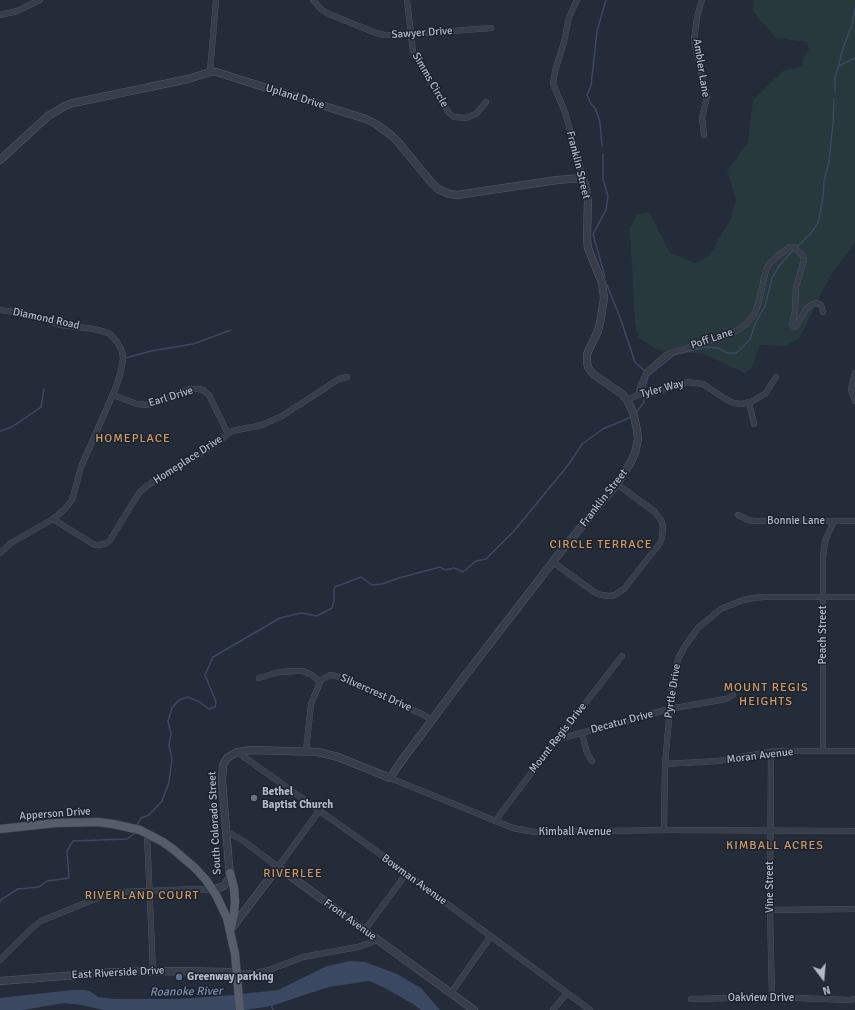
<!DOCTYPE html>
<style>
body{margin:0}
#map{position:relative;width:855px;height:1010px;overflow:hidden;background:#242c3a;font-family:Signika,sans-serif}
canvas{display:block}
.north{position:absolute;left:803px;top:958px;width:40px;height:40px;-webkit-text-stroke:3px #1c232f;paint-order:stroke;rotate:164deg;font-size:11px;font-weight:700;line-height:16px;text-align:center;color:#b3b9c6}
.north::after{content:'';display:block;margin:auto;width:14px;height:18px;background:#b3b9c6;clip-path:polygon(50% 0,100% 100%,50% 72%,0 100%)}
</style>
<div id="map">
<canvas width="855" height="1010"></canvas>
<div class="north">N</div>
</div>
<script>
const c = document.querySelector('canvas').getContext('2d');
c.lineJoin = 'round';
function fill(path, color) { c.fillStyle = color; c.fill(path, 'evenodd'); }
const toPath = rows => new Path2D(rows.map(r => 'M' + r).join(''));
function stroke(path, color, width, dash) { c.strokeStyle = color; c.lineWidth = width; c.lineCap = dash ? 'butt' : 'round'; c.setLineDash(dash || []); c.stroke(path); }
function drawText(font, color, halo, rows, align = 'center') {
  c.font = font + ' Signika,sans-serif'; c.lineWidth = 3; c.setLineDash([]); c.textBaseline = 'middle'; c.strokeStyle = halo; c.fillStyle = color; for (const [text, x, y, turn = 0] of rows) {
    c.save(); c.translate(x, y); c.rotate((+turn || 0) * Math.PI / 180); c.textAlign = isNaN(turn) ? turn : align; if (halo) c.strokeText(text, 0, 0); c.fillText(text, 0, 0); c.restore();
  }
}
fill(toPath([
 [753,0,855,0,855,242,830,276,799,339,784,346,759,345,753,366,745,373,704,354,658,350,639,338,635,324,630,228,636,215,649,212,670,253,695,263,709,256,731,218,736,199,727,170,748,143,753,100,783,71,800,67,809,49,807,42,776,38,754,13]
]), '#27393c');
fill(toPath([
 [350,961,365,962,397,974,421,988,440,1010,421,1010,413,1004,383,987,369,981,329,987,271,1006,245,1010,104,1010,81,1005,64,1003,23,1010,0,1010,0,998,72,990,84,990,90,991,98,997,115,999,180,999,232,995,278,990,327,966]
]), '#3a4862');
stroke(toPath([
 [839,66,855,58],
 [835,92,835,79,843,48,852,25,855,9],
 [602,146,600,122,597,113,595,108,591,104,587,95,591,86,597,31,606,0],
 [603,154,603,179,608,196,606,210,593,234,605,277],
 [798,246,811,233,818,223,823,198,824,181,829,161,833,123,834,98],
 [607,285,621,320,635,362,645,371],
 [126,358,151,351,193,344,231,330],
 [644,392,648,376,674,355,705,347,718,348,727,353,736,353,744,346,750,339,755,324,765,306,772,278,780,265,794,249],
 [636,413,644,402,644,396],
 [0,431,12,427,41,407,44,389],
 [136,827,141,818,149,815,162,801,169,782,172,759,169,745,171,734,168,721,172,708,179,700,188,697,198,701,209,709,215,707,216,702,205,675,213,657,280,618,301,613,317,616,332,608,334,601,334,590,335,587,361,577,372,585,382,584,399,578,440,567,445,570,454,568,463,572,476,561,486,559,514,531,569,464,582,444,603,429,631,417],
 [0,902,2,899,18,889,39,887,47,881,69,878,67,851,73,841,127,839,135,833],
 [271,1004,273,1010]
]), '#3a4862', 1.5);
const minor = toPath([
 [313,0,322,10,329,14,376,33,384,35,399,35,491,28],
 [407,0,413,52,449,113,454,117,466,118,476,114,486,102],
 [577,0,569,17,564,42,555,71,553,84,565,112,583,178],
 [702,0,697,17,694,40,707,97,702,117,704,135],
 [0,15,17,11,40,0],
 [210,72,216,0],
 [0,310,28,314,61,325,94,329,105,332,110,334,117,342,122,351,123,358,121,371,116,387,81,467,72,500,65,509,53,519,11,543,0,553],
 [855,373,851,389,855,401],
 [113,395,137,404,150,405,190,389,198,389,203,390,209,395,228,434],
 [638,395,641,384,647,372,667,354,720,338,740,329,746,324,754,314,758,305,766,270,769,264,776,257,790,247,794,247,803,256,804,260,796,287,795,311,792,325,794,327,796,326,806,309,813,304,817,303,821,305,823,312],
 [627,400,638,395,653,393,687,382,703,384,727,400,734,403,742,404,753,401,766,393,776,377],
 [749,402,754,424],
 [738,515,748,520,754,521,855,521],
 [53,519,93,544,97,545,105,544,110,540,139,493,148,485,210,448,232,431,262,425,271,421,282,416,339,379,347,377],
 [553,562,594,592,601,595,610,596,615,595,624,589,660,543,662,538,663,526,661,520,655,512,617,484],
 [259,678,279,672,297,671,303,671,312,675,320,682],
 [582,733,587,753,592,761],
 [559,739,669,709,726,699,733,695],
 [306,751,311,704,321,680,330,675,336,676,380,694,398,704,422,714,432,720],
 [823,751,823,557,825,541,834,521],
 [237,752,372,848,590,1010],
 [771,752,770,910,772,997],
 [665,764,718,761,775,751,855,751],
 [390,778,513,828,534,832,671,830,855,831],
 [495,821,529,776,622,656],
 [664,830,665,764,672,686,678,659,685,646,698,628,721,609,743,600,753,598,763,597,855,597],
 [226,831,245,842,278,867,319,811],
 [147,834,153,971],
 [770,910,855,909],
 [364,931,406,874],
 [0,960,30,930,41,921,105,895,121,892,149,891,194,889,213,890],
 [237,974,256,973,269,970,303,957,358,947,378,940],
 [451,993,491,936],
 [691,999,772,997,849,1000,855,999],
 [553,1010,567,993]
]);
const tertiary = toPath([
 [0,160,48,116,65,106,73,103,188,79,210,72,216,72,366,119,376,124,391,135,398,142,431,182,438,189,449,194,458,195,477,192,557,180,583,178,585,185,588,200,587,239,588,248,602,283,604,298,601,318,598,331,587,354,587,362,588,367,593,374,622,394,627,400,633,412,637,430,638,439,635,453,631,462,617,484,562,550,461,681,400,763,390,778,338,757,318,752,253,750,237,752,227,758,223,765,222,781,230,877,224,886,213,890],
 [231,929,278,867,474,1010],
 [0,981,115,972,173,971,230,972,237,974]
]);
const primary = toPath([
 [0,829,56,823,98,822,113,824,140,830,163,842,174,850,194,867,206,880,216,895,227,918,235,954,240,1010],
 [230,873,234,888,235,901,234,914,231,928]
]);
stroke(minor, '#555c68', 6);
stroke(tertiary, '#555c68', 8);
stroke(primary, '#404753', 9);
stroke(minor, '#373e4a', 5.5);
stroke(tertiary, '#373e4a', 7);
stroke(primary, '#555d6a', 8);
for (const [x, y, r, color] of [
 [254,798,4,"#6b7280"],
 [179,977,4,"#5c6f8a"]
]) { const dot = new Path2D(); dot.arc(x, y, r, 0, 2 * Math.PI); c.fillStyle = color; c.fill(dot); stroke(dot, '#1c232f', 1.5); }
drawText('11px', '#b3b9c6', '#1c232f', [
 ["Sawyer Drive",422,33,-4],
 ["Ambler Lane",701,68,81],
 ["Simms Circle",430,80,60],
 ["Upland Drive",295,97,17],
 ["Franklin Street",578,165,76],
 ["Diamond Road",46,319,12],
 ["Poff Lane",712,339,-19],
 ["Tyler Way",662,389,-15],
 ["Earl Drive",171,397,-17],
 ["Homeplace Drive",188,460,-33],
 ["Franklin Street",604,498,-52],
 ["Bonnie Lane",796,521],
 ["Peach Street",823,635,-90],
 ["Pyrtle Drive",673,691,-81],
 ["Silvercrest Drive",376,693,24],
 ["Decatur Drive",622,722,-15],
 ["Mount Regis Drive",558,738,-52],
 ["Moran Avenue",760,756,-7],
 ["Apperson Drive",55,814,-4],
 ["South Colorado Street",215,823,-93],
 ["Kimball Avenue",575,832],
 ["Bowman Avenue",414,880,36],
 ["Vine Street",770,887,-90],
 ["Front Avenue",350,920,36],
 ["East Riverside Drive",118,973,-3],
 ["Oakview Drive",761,998]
]);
drawText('bold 11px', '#b3b9c6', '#1c232f', [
 ["Bethel",262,792],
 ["Baptist Church",262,805],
 ["Greenway parking",187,977]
], 'left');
c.letterSpacing = '1px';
drawText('12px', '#ce9a65', '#1c232f', [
 ["HOMEPLACE",133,439],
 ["CIRCLE TERRACE",601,545],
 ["MOUNT REGIS",766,688],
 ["HEIGHTS",766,702],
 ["KIMBALL ACRES",775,846],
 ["RIVERLEE",293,874],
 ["RIVERLAND COURT",142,896]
]);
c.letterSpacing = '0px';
drawText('italic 12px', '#7c8eac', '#1c232f', [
 ["Roanoke River",186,992,-1]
]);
</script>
